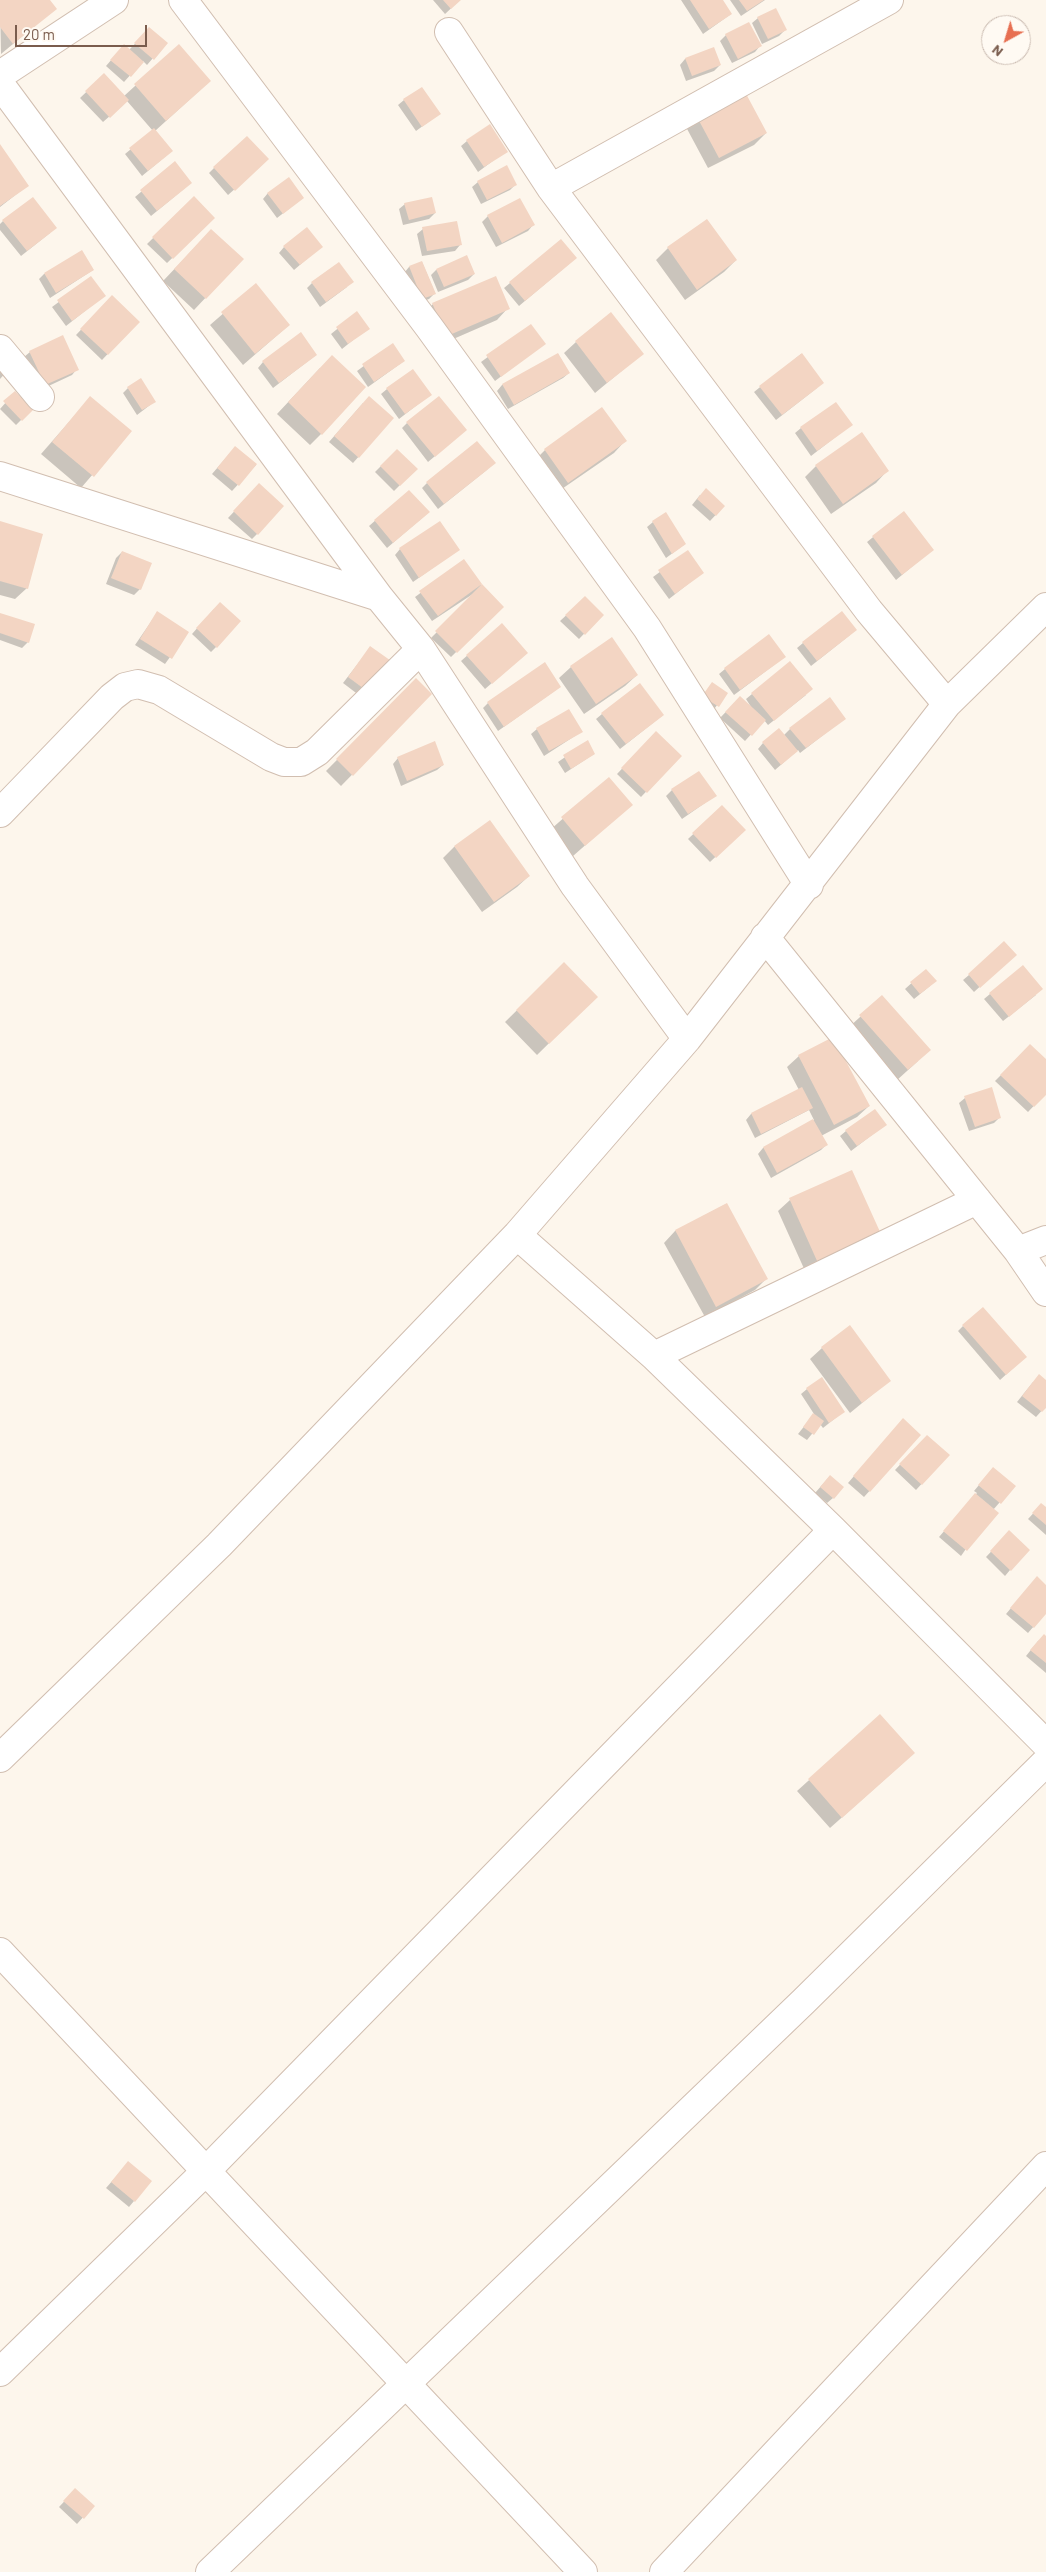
<!DOCTYPE html>
<style>
body{margin:0}
#map{position:relative;width:1046px;height:2572px;overflow:hidden;background:#fdf6ec;font-family:Barlow,sans-serif}
canvas{display:block}
.north{position:absolute;left:981px;top:15px;width:50px;height:50px;box-sizing:border-box;background:#fffaf3;border:1px solid #cabbb1;border-radius:50%;rotate:219deg;font-size:14px;font-weight:700;line-height:20px;text-align:center;color:#7a5c4d}
.north::after{content:'';display:block;margin:auto;width:18px;height:22px;background:#e76f51;clip-path:polygon(50% 0,100% 100%,50% 72%,0 100%)}
.scale{position:absolute;left:15px;top:25px;width:132px;height:22px;box-sizing:border-box;border:2px solid #7a5c4d;border-top:0;padding-left:6px;font-size:15px;line-height:18px;white-space:nowrap;color:#7a5c4d;-webkit-text-stroke:4px #fffaf3;paint-order:stroke}
</style>
<div id="map">
<canvas width="1046" height="2572"></canvas>
<div class="north">N</div>
<div class="scale">20 m</div>
</div>
<script>
const c = document.querySelector('canvas').getContext('2d');
c.lineJoin = 'round';
function fill(path, color) { c.fillStyle = color; c.fill(path, 'evenodd'); }
const toPath = rows => new Path2D(rows.map(r => 'M' + r).join(''));
function stroke(path, color, width, dash) { c.strokeStyle = color; c.lineWidth = width; c.lineCap = dash ? 'butt' : 'round'; c.setLineDash(dash || []); c.stroke(path); }
fill(toPath([
 [0,0,48,0,55,9,1,54],
 [433,0,460,0,445,14],
 [681,0,722,0,731,14,703,34],
 [730,0,765,0,741,16],
 [758,18,785,30,779,36,762,44,752,23],
 [749,24,760,46,755,52,732,63,720,41,726,35],
 [149,29,166,43,147,65,143,61,124,82,106,66,118,52,129,50],
 [179,46,210,81,155,131,166,156,142,176,125,154,153,131,127,101,103,122,80,98,104,75,124,96],
 [713,49,720,65,714,71,686,81,680,65,685,59],
 [404,100,439,114,416,131,398,105],
 [697,116,766,133,754,145,708,168,686,127],
 [467,141,506,151,478,172,461,146],
 [0,147,27,186,0,207],
 [175,163,185,188,151,216,135,197],
 [262,165,228,195,209,173,214,168],
 [478,182,516,184,510,190,481,204,472,187],
 [268,193,303,198,277,218,263,199],
 [194,198,214,218,167,263,147,244],
 [405,204,435,213,429,219,403,225,399,209],
 [488,216,533,225,528,231,496,247,482,222],
 [707,220,736,260,724,272,685,300,656,260,668,248],
 [3,221,50,233,21,256,0,230,0,224],
 [423,229,460,245,455,251,422,256,417,234],
 [200,242,242,259,194,310,163,281],
 [284,247,315,252,294,270,279,253],
 [422,262,435,293,429,299,416,304,404,273,409,267],
 [570,263,519,306,504,288,510,283],
 [93,270,50,298,39,279,44,274],
 [436,270,474,274,468,280,438,292,431,275],
 [91,278,104,296,66,326,52,307],
 [312,283,347,287,320,307,307,288],
 [256,285,289,325,243,365,210,325],
 [112,297,138,322,102,360,76,335],
 [433,304,508,308,497,320,435,347,422,315],
 [357,313,368,328,342,349,331,334],
 [530,326,544,344,495,381,481,362],
 [576,342,642,354,595,393,564,353],
 [392,345,404,361,368,387,357,371],
 [30,352,77,369,72,375,40,390,24,357],
 [558,354,569,373,563,378,508,409,497,391,502,385],
 [801,354,817,388,776,420,754,392],
 [316,355,273,388,258,368,263,362],
 [0,363,8,370,0,379],
 [320,368,321,434,310,445,277,414],
 [128,388,154,402,137,415,123,393],
 [387,389,430,395,399,419,381,394],
 [15,392,31,410,16,425,0,409],
 [90,398,130,431,81,488,41,454],
 [363,403,392,419,353,463,329,442],
 [407,423,460,435,428,462,402,428],
 [851,425,811,456,795,433,801,428],
 [625,441,614,453,556,493,534,461,545,450],
 [397,450,416,469,394,491,375,472],
 [230,453,256,465,232,491,212,474],
 [816,466,887,471,876,483,831,514,805,477],
 [488,469,438,509,422,488,427,483],
 [259,485,257,534,252,539,228,518],
 [409,491,422,518,387,548,369,526],
 [700,495,724,506,710,521,692,505],
 [903,513,932,550,896,580,867,542],
 [0,522,27,588,15,599,0,595],
 [653,522,685,544,666,558,647,527],
 [400,549,458,550,413,582,395,555],
 [122,552,140,589,134,595,106,584,116,558],
 [687,552,702,573,669,599,653,577],
 [464,561,481,585,502,607,451,657,431,638,479,590,432,621,415,597],
 [585,598,602,615,579,639,560,621],
 [214,609,216,647,211,652,192,634],
 [157,613,188,632,165,664,135,645],
 [0,614,28,642,22,648,0,640],
 [502,625,521,658,485,689,461,661],
 [850,635,811,666,797,648,803,643],
 [370,648,364,699,343,683],
 [778,662,734,695,719,674,725,669],
 [571,667,637,675,625,686,584,714,559,678],
 [416,680,431,694,341,786,326,771],
 [560,687,498,731,483,708,488,703],
 [726,693,712,712,698,702],
 [752,694,806,695,768,725,764,720,745,741,720,718,740,697,753,710,746,699],
 [602,714,663,715,620,749,596,719],
 [844,719,800,753,798,750,775,770,758,749,763,743,784,735,790,729],
 [537,729,581,732,544,756,531,734],
 [656,733,680,756,641,797,617,774],
 [587,742,594,754,565,773,558,762],
 [398,758,443,765,437,770,401,786,393,764],
 [609,778,631,805,573,856,550,830],
 [672,790,715,796,682,819,666,796],
 [722,807,744,830,710,862,688,839],
 [490,822,529,876,517,887,482,912,443,858,454,847],
 [1009,960,974,992,963,980,969,975],
 [564,964,596,997,537,1055,505,1022],
 [926,970,930,986,914,999,905,989],
 [990,994,1036,995,1003,1021,984,999],
 [882,997,918,1061,896,1081,848,1028],
 [1030,1046,1046,1061,1046,1093,1028,1112,995,1081],
 [799,1056,869,1106,857,1117,821,1136,826,1145,821,1150,771,1178,758,1154,763,1148,814,1120,809,1110,755,1138,746,1120,751,1114,799,1090,787,1067],
 [965,1098,1000,1117,994,1123,969,1131,959,1103],
 [885,1125,851,1151,840,1136,846,1131],
 [851,1172,880,1233,806,1273,778,1211,790,1200],
 [726,1204,766,1279,755,1290,705,1317,664,1243,675,1231],
 [963,1326,1020,1362,1000,1380,958,1331],
 [822,1348,889,1381,850,1413,810,1359],
 [1033,1382,1046,1382,1046,1406,1036,1417,1017,1402],
 [807,1389,843,1412,823,1428,820,1424,807,1440,798,1434,814,1414,801,1394],
 [898,1425,920,1435,864,1497,848,1483],
 [927,1436,948,1455,916,1490,895,1470],
 [988,1474,1014,1486,993,1510,961,1556,939,1537,977,1493,974,1491],
 [830,1476,833,1498,827,1503,815,1493],
 [1041,1505,1046,1509,1046,1535,1028,1519],
 [1004,1538,1010,1570,1005,1576,986,1557],
 [1031,1584,1046,1586,1046,1612,1028,1633,1006,1614],
 [1046,1637,1046,1673,1026,1656,1038,1641],
 [880,1716,902,1764,830,1828,797,1791],
 [128,2163,134,2201,129,2207,106,2188],
 [75,2490,93,2506,77,2524,59,2507]
]), '#0003');
fill(toPath([
 [0,0,50,0,57,9,13,44,0,27],
 [443,0,461,0,451,9],
 [690,0,723,0,732,14,709,29],
 [739,0,764,0,747,11],
 [776,8,787,30,768,39,757,17],
 [749,22,762,46,738,59,725,34],
 [149,27,168,43,154,60,134,43],
 [124,44,144,62,131,77,110,60],
 [179,44,211,81,166,121,134,84],
 [714,47,721,65,692,76,685,58],
 [104,73,129,100,110,118,85,91],
 [422,87,441,114,422,127,403,99],
 [744,90,767,133,719,158,696,115],
 [490,124,508,152,484,167,466,140],
 [154,128,173,151,148,171,129,148],
 [247,136,269,159,235,191,213,167],
 [0,144,29,186,0,206],
 [175,161,192,183,157,211,140,190],
 [507,165,517,185,487,200,477,181],
 [289,177,304,198,283,214,267,193],
 [194,196,215,218,173,259,152,237],
 [33,197,57,228,27,251,2,220],
 [432,197,436,213,409,220,404,203],
 [520,198,535,225,502,243,487,215],
 [707,219,737,260,697,290,667,247],
 [457,221,462,245,427,251,422,227],
 [307,227,323,247,300,265,283,246],
 [211,229,244,259,206,299,174,269],
 [561,239,577,258,525,301,509,282],
 [82,250,94,270,56,293,44,273],
 [467,255,475,274,444,287,436,269],
 [422,261,436,294,422,299,409,266],
 [339,262,354,282,326,302,311,282],
 [91,276,106,296,72,321,57,300],
 [496,276,510,309,447,336,432,303],
 [256,283,290,325,255,354,221,312],
 [112,295,140,322,108,355,80,329],
 [357,311,370,329,348,344,336,327],
 [611,312,644,354,607,383,575,341],
 [531,324,546,344,501,377,486,355],
 [301,332,317,355,279,383,262,361],
 [63,335,79,370,45,385,29,351],
 [393,343,405,361,374,382,362,364],
 [558,353,570,373,514,405,502,384],
 [802,353,824,383,782,415,759,386],
 [332,355,366,387,322,435,288,402],
 [413,369,432,395,405,414,386,388],
 [141,378,156,402,142,410,127,387],
 [15,391,33,410,22,421,3,401],
 [90,396,132,431,94,477,52,442],
 [369,396,394,418,359,458,334,436],
 [439,396,467,430,435,457,406,422],
 [836,402,853,425,817,451,800,427],
 [602,407,627,441,568,483,544,449],
 [862,432,889,471,843,504,815,465],
 [477,441,496,463,444,504,426,482],
 [235,446,257,464,239,486,217,468],
 [397,449,418,469,400,486,380,466],
 [259,483,284,506,258,535,233,511],
 [706,488,725,506,716,516,697,499],
 [409,490,430,512,393,543,374,520],
 [904,511,934,550,902,575,872,536],
 [666,512,686,544,672,554,652,521],
 [0,521,43,534,28,589,0,581],
 [440,521,460,550,419,578,399,548],
 [688,550,704,573,675,594,658,570],
 [122,551,152,563,141,590,111,578],
 [464,559,482,584,504,607,457,653,435,631,482,584,438,616,419,591],
 [585,596,604,615,585,635,565,615],
 [220,602,241,621,217,648,196,628],
 [157,611,189,632,172,659,140,639],
 [842,611,857,630,817,661,802,642],
 [0,613,35,624,29,643,0,633],
 [502,623,528,653,492,684,466,655],
 [769,634,786,657,740,690,724,668],
 [612,637,638,675,596,704,570,666],
 [370,646,394,663,371,694,348,677],
 [790,661,813,689,774,721,751,693],
 [545,662,561,687,504,727,487,702],
 [416,678,432,694,353,776,336,759],
 [712,682,728,693,719,707,702,696],
 [640,683,664,715,626,744,601,713],
 [740,696,766,720,752,736,725,712],
 [830,697,846,719,806,748,789,728],
 [569,709,583,732,549,751,536,728],
 [779,728,798,751,781,765,762,742],
 [656,731,682,756,647,793,621,768],
 [588,740,595,754,571,769,563,755],
 [435,741,444,765,407,781,397,757],
 [699,771,717,796,688,814,671,789],
 [609,777,633,805,585,846,561,817],
 [722,805,746,830,716,858,692,833],
 [490,820,530,876,494,902,454,846],
 [1004,941,1017,955,980,988,968,974],
 [564,962,598,997,549,1044,516,1010],
 [1023,965,1043,989,1009,1017,989,993],
 [926,969,937,981,920,994,910,982],
 [882,995,931,1050,908,1070,859,1015],
 [833,1037,870,1106,834,1125,798,1055],
 [1030,1044,1046,1059,1046,1095,1034,1107,1000,1075],
 [802,1087,813,1108,761,1134,751,1113],
 [992,1087,1001,1118,975,1127,964,1096],
 [875,1109,887,1125,857,1146,845,1130],
 [813,1119,828,1145,777,1173,763,1147],
 [852,1170,881,1234,818,1263,789,1198],
 [727,1203,768,1279,716,1307,675,1230],
 [983,1307,1027,1357,1006,1375,962,1325],
 [850,1325,891,1381,862,1403,821,1347],
 [1039,1374,1046,1380,1046,1408,1042,1412,1022,1396],
 [822,1377,845,1412,829,1423,806,1388],
 [813,1413,824,1421,814,1435,803,1427],
 [903,1418,921,1435,870,1492,853,1476],
 [927,1435,950,1455,922,1485,899,1464],
 [993,1467,1016,1486,1001,1504,978,1485],
 [830,1475,844,1487,834,1499,820,1487],
 [975,1493,999,1513,967,1551,943,1531],
 [1041,1503,1046,1507,1046,1525,1032,1513],
 [1009,1530,1030,1550,1011,1571,990,1551],
 [1037,1576,1046,1585,1046,1614,1034,1628,1010,1608],
 [1044,1634,1046,1636,1046,1663,1030,1650],
 [880,1714,915,1753,842,1818,808,1779],
 [128,2161,152,2181,135,2202,111,2182],
 [75,2488,95,2506,84,2519,63,2501]
]), '#f3d5c3');
const minor = toPath([
 [183,0,429,327,647,628,809,885],
 [449,32,551,188,869,611,947,704],
 [0,75,114,0],
 [0,84,379,597,421,649,575,886,687,1039],
 [551,188,889,0],
 [0,349,40,397],
 [0,476,379,597],
 [0,813,112,697,125,687,138,684,159,690,271,757,284,762,301,762,317,752,421,649],
 [765,937,1018,1251,1046,1292],
 [517,1235,654,1356,833,1530,1046,1744],
 [1018,1251,1046,1240],
 [654,1356,977,1200],
 [0,1758,219,1545,517,1235,687,1039,947,704,1046,607],
 [0,1952,583,2572],
 [0,2372,205,2172,833,1530],
 [210,2572,804,2001,1046,1762],
 [664,2572,1046,2166]
]);
stroke(minor, '#d1beb0', 30);
stroke(minor, '#fff', 28);
</script>
